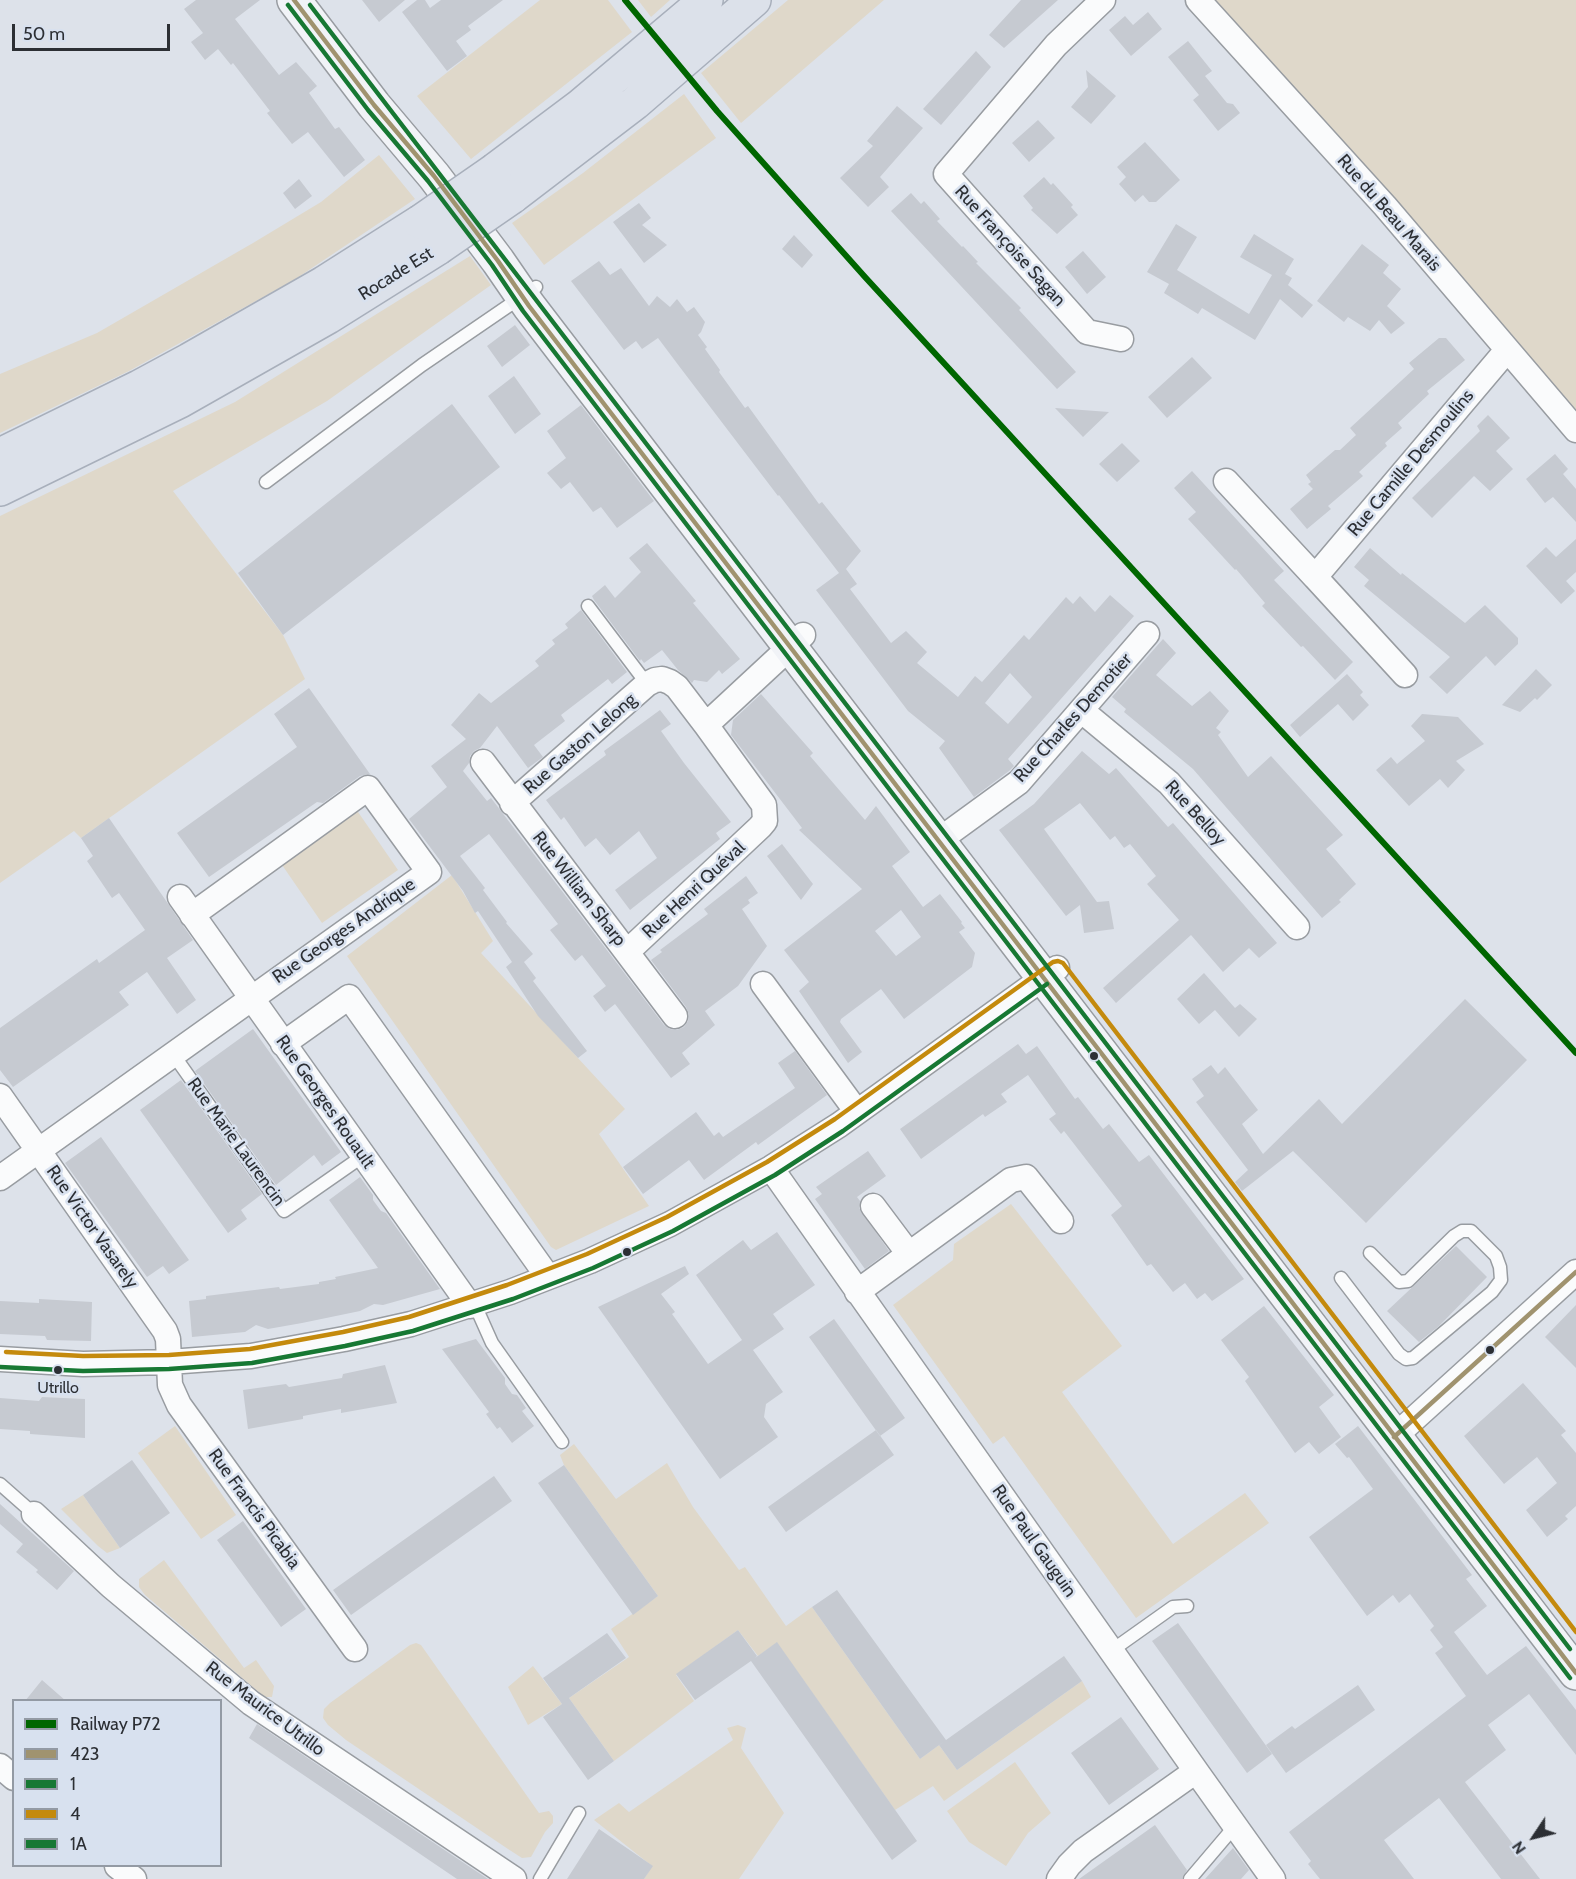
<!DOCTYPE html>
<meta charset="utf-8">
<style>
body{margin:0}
#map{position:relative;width:1576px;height:1879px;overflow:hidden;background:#dde2ea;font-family:Cabin,sans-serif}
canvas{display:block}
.legend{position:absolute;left:12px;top:1699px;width:210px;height:168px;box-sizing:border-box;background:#d8e1ef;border:2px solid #939aa4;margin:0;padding:8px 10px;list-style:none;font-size:18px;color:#2c2f34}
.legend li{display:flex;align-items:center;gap:12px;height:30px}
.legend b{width:30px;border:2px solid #939aa4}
.north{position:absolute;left:1504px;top:1807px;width:60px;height:60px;-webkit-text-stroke:4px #d8e1ef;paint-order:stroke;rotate:235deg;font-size:16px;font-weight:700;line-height:24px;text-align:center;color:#2c2f34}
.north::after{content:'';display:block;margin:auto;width:21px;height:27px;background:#2c2f34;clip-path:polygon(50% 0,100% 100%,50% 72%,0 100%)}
.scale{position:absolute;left:12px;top:24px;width:158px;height:27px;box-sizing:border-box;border:3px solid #2c2f34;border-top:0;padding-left:8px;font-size:18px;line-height:21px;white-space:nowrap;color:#2c2f34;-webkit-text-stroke:4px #d8e1ef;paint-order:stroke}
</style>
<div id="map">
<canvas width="1576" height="1879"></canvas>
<ul class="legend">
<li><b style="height:8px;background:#060"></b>Railway P72</li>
<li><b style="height:8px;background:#a0936f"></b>423</li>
<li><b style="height:8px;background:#177833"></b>1</li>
<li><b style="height:8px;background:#c48a0d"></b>4</li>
<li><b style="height:8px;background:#177833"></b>1A</li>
</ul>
<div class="north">N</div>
<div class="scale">50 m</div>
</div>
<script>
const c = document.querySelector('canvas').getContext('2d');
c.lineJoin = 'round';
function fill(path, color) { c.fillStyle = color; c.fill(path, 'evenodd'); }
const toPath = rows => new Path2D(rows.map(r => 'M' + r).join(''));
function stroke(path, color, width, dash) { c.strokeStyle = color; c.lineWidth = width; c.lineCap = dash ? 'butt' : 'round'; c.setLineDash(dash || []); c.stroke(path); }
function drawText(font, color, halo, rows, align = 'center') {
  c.font = font + ' Cabin,sans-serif'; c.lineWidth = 5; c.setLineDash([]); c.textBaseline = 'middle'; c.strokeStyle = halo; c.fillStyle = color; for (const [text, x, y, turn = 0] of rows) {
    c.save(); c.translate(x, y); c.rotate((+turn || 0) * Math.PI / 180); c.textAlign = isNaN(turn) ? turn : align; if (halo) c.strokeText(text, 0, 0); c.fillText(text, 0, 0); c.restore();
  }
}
fill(toPath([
 [540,0,608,0,632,32,471,159,417,96],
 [638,0,670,0,651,17],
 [788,0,884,0,741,123,701,73],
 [1214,0,1576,0,1576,410,1469,286],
 [684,94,716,138,544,265,512,223,583,173],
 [379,155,415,199,294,280,129,371,0,433,0,374,97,333,253,243,321,202],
 [470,256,491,285,327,401,173,491,283,635,305,679,81,838,74,831,0,883,0,516,235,402],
 [356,809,398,870,322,923,280,862],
 [452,875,493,941,481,953,625,1109,599,1134,649,1206,556,1250,551,1247,347,956],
 [1011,1204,1122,1346,1062,1392,1173,1544,1245,1493,1269,1523,1136,1618,1004,1436,993,1444,893,1305,953,1260,954,1244],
 [175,1426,236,1515,201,1539,138,1453],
 [574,1444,616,1499,667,1463,693,1507,739,1570,745,1567,786,1626,812,1607,920,1759,939,1745,957,1770,1082,1681,1091,1697,944,1801,933,1786,895,1810,777,1643,758,1656,738,1630,676,1675,694,1701,614,1761,569,1698,629,1657,611,1629,658,1596,564,1465,560,1455],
 [83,1495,120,1548,107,1553,98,1546,61,1509],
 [164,1560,244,1668,256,1660,274,1686,272,1697,266,1697,261,1694,145,1595,139,1587,139,1579],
 [416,1643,421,1645,539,1813,549,1811,553,1816,553,1823,545,1832,531,1857,522,1858,508,1849,346,1740,328,1725,323,1718,324,1709,330,1703,410,1645],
 [533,1666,562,1704,528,1725,508,1687],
 [738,1725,746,1728,741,1748,784,1813,739,1879,644,1879,652,1866,594,1820,619,1803,629,1812,733,1740,727,1728],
 [1015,1762,1051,1813,1028,1833,1006,1866,969,1842,947,1811]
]), '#dfd8ca');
fill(toPath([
 [196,0,260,0,235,19,279,75,296,62,317,86,309,93,335,129,339,127,365,160,344,177,308,132,292,144,267,113,270,111,233,63,231,65,218,49,205,60,191,42,203,33,184,9],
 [362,0,405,0,379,22],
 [417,0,425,0,430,8,441,0,503,0,468,26,471,30,456,41,467,56,447,71,402,12],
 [1021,0,1058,0,1004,48,989,35],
 [1148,12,1162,29,1131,56,1109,30,1125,16,1133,25],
 [1188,41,1212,71,1205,76,1227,103,1233,104,1240,113,1218,131,1193,100,1199,95,1168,57],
 [976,51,991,67,941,125,923,109],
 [1086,70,1116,96,1091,124,1071,107,1088,87],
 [897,106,923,128,880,177,889,187,868,207,840,178,873,146,867,141],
 [1038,120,1055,138,1029,162,1012,143],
 [1145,142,1180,180,1156,202,1149,202,1143,195,1135,202,1119,184,1126,177,1117,167],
 [1044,177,1051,185,1053,183,1073,205,1071,207,1078,215,1057,234,1031,210,1033,208,1023,196],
 [299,179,312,196,295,209,283,193],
 [911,193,921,204,924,201,940,219,937,221,962,247,963,246,978,262,976,263,1021,308,1019,310,1076,372,1057,389,891,211],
 [639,203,651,218,642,225,667,245,644,263,613,222],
 [1176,224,1197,237,1177,270,1249,314,1272,275,1240,257,1254,234,1294,259,1285,274,1292,278,1288,285,1313,305,1302,318,1280,299,1255,340,1202,308,1198,314,1164,293,1169,284,1147,272],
 [794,235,813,255,802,268,782,249],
 [1362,244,1389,265,1383,273,1401,289,1387,306,1405,323,1391,334,1379,320,1370,331,1348,317,1344,322,1317,301],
 [1083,251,1106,277,1087,294,1065,267],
 [599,261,610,275,621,268,649,306,657,296,670,307,677,299,687,312,694,307,705,322,701,332,698,335,707,347,705,349,720,370,719,372,745,408,748,406,819,504,822,502,861,551,846,569,857,584,850,589,891,643,906,631,927,652,917,663,958,697,975,676,982,682,1024,635,1029,640,1066,597,1073,604,1080,596,1095,612,1110,595,1134,616,1008,759,1014,766,1009,771,974,797,939,748,945,741,908,711,816,590,839,573,779,495,778,496,679,366,658,338,642,349,636,341,624,350,571,281],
 [1010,673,1032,697,1008,724,985,703],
 [515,325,530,345,502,367,487,346],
 [1439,338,1446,338,1465,360,1427,391,1429,394,1398,423,1402,428,1385,443,1387,446,1359,472,1363,476,1328,506,1331,509,1307,529,1290,509,1313,489,1308,484,1311,482,1306,475,1335,450,1340,450,1356,435,1350,428,1414,369,1409,363],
 [1192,357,1212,378,1167,418,1148,397],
 [514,376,541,414,515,434,488,396],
 [452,404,500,467,283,635,238,573],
 [581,405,654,501,617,528,601,507,593,512,570,482,561,489,547,473,566,458,547,431],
 [1055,408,1109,412,1083,437],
 [1488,415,1510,438,1496,451,1513,469,1490,491,1474,476,1432,518,1412,498,1480,431,1477,426],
 [1122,443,1140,461,1117,482,1099,464],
 [1555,454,1568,469,1563,474,1576,489,1576,522,1553,497,1545,503,1526,479],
 [1192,471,1284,571,1274,580,1353,662,1335,680,1303,646,1301,647,1262,606,1265,603,1236,569,1235,570,1188,519,1196,512,1174,488],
 [1576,539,1576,572,1566,581,1575,591,1561,604,1526,566,1546,547,1556,557],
 [647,543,696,601,693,603,740,659,722,674,719,670,707,682,694,680,692,683,678,670,662,650,644,663,641,659,640,661,594,600,592,596,605,585,615,598,641,572,629,558],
 [1370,548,1401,575,1402,573,1465,623,1485,605,1518,638,1518,644,1495,666,1486,656,1447,694,1429,677,1450,657,1364,586,1369,580,1354,567],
 [581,610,627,672,612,684,608,679,561,715,565,721,534,745,543,757,528,768,497,726,480,748,474,751,470,756,469,763,463,771,487,801,491,798,664,1025,670,1029,677,1030,684,1027,688,1021,689,1014,686,1007,651,960,662,952,660,950,708,914,704,909,746,876,758,893,748,900,750,903,742,909,767,946,738,986,705,1011,715,1025,682,1053,690,1064,671,1078,615,1004,605,1012,593,996,606,986,582,955,575,961,550,930,558,924,489,834,460,856,485,888,483,890,507,922,506,923,533,954,524,962,536,978,533,981,587,1051,578,1058,538,1016,506,967,512,962,478,911,475,913,463,891,409,819,447,787,431,766,466,739,451,725,479,693,491,703,539,666,535,661,555,644,552,640,568,628,565,624],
 [1163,639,1176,653,1156,675,1192,706,1210,691,1229,711,1216,728,1221,732,1218,735,1248,777,1271,756,1343,835,1326,849,1356,884,1339,900,1341,902,1322,918,1193,769,1124,712,1126,709,1112,697],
 [1536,669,1552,685,1537,700,1535,698,1520,712,1502,705],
 [1347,674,1363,692,1360,695,1369,705,1353,721,1338,704,1300,737,1290,725],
 [309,688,370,774,360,776,323,803,317,802,209,877,177,833,297,747,274,714],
 [761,694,813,753,810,756,865,820,876,806,910,852,892,866,923,907,940,894,962,922,961,923,965,928,959,932,975,953,972,967,904,1019,881,989,841,1019,840,1022,862,1052,848,1063,799,991,809,982,784,950,862,889,799,830,802,828,731,735,733,720],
 [901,910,921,937,896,956,875,931],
 [660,710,671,724,661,731,684,763,731,822,716,833,720,839,630,910,615,890,657,858,639,831,610,855,596,838,585,847,564,817,561,820,546,800,606,755,604,751],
 [1422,714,1458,717,1484,744,1456,761,1465,770,1448,788,1440,779,1409,806,1376,770,1391,757,1397,764,1425,741,1411,726],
 [1082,751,1109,774,1116,768,1168,827,1173,823,1277,943,1259,958,1249,948,1223,972,1191,935,1116,1003,1103,988,1179,920,1147,884,1156,876,1130,844,1124,848,1115,836,1110,840,1080,803,1044,829,1097,902,1109,901,1114,929,1084,933,1080,905,1066,916,999,830,1034,804],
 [109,818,193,940,167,958,196,1000,177,1014,147,972,119,992,129,1005,13,1087,0,1070,0,1028,97,959,99,963,145,930,119,893,112,898,87,861,93,856,81,838],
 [782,844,813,884,801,900,767,856],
 [1204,973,1235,1008,1240,1004,1257,1019,1239,1037,1215,1010,1199,1024,1177,999],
 [1465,999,1527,1060,1366,1223,1293,1151,1242,1191,1235,1182,1248,1170,1196,1102,1204,1096,1192,1079,1211,1065,1218,1074,1225,1067,1258,1110,1242,1124,1263,1154,1319,1099,1342,1124],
 [253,1029,341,1152,322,1166,314,1155,276,1185,195,1071],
 [1018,1044,1026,1054,1037,1046,1075,1099,1078,1097,1103,1129,1109,1124,1139,1162,1149,1155,1244,1279,1212,1301,1205,1293,1197,1299,1185,1283,1173,1292,1151,1264,1147,1266,1111,1215,1122,1206,1064,1131,1061,1134,1049,1119,1056,1114,1028,1075,1001,1094,1007,1102,985,1117,983,1114,921,1159,900,1129],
 [795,1051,827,1095,758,1145,756,1142,704,1180,689,1160,643,1194,623,1167,696,1112,714,1136,719,1132,723,1137,795,1088,778,1063],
 [181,1080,262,1194,241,1210,247,1219,228,1233,140,1110],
 [101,1137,189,1260,169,1274,163,1266,147,1277,65,1163],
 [868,1151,886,1176,857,1197,860,1201,859,1208,889,1251,865,1269,815,1199,822,1194,816,1187],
 [360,1177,373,1195,373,1200,381,1211,386,1213,440,1289,383,1305,374,1304,360,1311,302,1323,268,1329,256,1325,245,1332,192,1337,189,1301,206,1299,206,1296,279,1287,280,1289,319,1284,319,1282,336,1279,335,1277,378,1268,329,1200],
 [777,1232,815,1285,773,1314,784,1329,753,1350,783,1392,766,1404,764,1417,778,1437,720,1479,598,1307,685,1266,689,1274,661,1294,675,1312,672,1314,708,1364,742,1340,696,1275,743,1240,751,1250],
 [1456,1246,1487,1277,1439,1326,1419,1342,1387,1311],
 [39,1299,92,1302,91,1341,47,1340,45,1336,0,1334,0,1301,39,1303],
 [1576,1305,1576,1368,1545,1337],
 [1264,1306,1334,1395,1319,1407,1341,1437,1319,1454,1309,1442,1295,1453,1245,1381,1249,1377,1221,1340],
 [834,1319,905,1418,880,1436,809,1337],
 [476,1339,505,1378,505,1384,512,1394,517,1395,526,1408,522,1411,534,1426,512,1443,500,1427,497,1429,486,1414,489,1412,442,1349],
 [385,1365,397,1403,341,1413,341,1409,303,1416,303,1419,248,1429,243,1390,286,1384,289,1387,342,1378,343,1374],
 [1523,1383,1566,1431,1561,1435,1576,1453,1576,1506,1565,1516,1568,1519,1547,1537,1526,1510,1557,1483,1537,1457,1504,1484,1464,1436],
 [42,1397,85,1399,85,1438,30,1434,30,1431,0,1429,0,1398,39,1401],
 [1358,1426,1472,1575,1466,1579,1487,1606,1454,1632,1487,1675,1526,1646,1576,1710,1576,1755,1529,1694,1488,1725,1506,1750,1465,1782,1540,1879,1501,1879,1439,1798,1384,1840,1414,1879,1320,1879,1308,1864,1311,1861,1289,1832,1466,1696,1435,1653,1443,1647,1430,1630,1434,1626,1410,1594,1399,1603,1393,1595,1367,1616,1309,1537,1373,1489,1349,1457,1347,1458,1335,1444],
 [876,1430,894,1455,786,1532,768,1507],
 [132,1460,170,1513,120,1548,83,1495],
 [564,1465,658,1596,633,1615,538,1483],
 [494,1476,512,1501,351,1615,333,1590],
 [0,1504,74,1571,57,1590,36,1572,38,1570,16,1552,23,1544,0,1524],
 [243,1521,306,1609,281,1627,217,1540],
 [837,1590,946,1740,920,1759,812,1607],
 [1178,1623,1272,1754,1247,1773,1152,1641],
 [738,1630,757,1656,755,1658,777,1642,917,1841,892,1860,751,1661,695,1700,676,1674],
 [607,1633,626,1658,569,1698,614,1761,588,1780,543,1717,562,1704,543,1678],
 [1064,1656,1082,1681,957,1770,939,1745],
 [42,1680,66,1701,25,1701],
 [1358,1685,1375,1710,1286,1773,1266,1745,1292,1726,1295,1729],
 [1121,1717,1159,1769,1109,1805,1071,1753],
 [257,1724,452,1855,488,1879,457,1879,249,1738],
 [1155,1825,1187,1870,1182,1879,1079,1879],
 [599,1829,653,1866,644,1879,567,1879],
 [1233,1848,1249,1870,1241,1879,1205,1879]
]), '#c6cad1');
const lane = toPath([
 [266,482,422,365,536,287],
 [588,606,647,684],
 [173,1054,284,1211,363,1156],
 [1341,1278,1399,1354,1406,1359,1413,1358,1492,1292,1501,1280,1500,1267,1496,1256,1471,1231,1462,1231,1454,1236,1408,1281,1399,1282,1370,1253],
 [475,1305,492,1343,562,1442],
 [0,1484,34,1514],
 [1111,1651,1173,1607,1187,1606],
 [540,1879,579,1813],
 [1190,1879,1235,1826]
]);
const street = toPath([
 [1103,0,1056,45,946,174,1087,332,1121,339],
 [1198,0,1385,206,1576,430],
 [1226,481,1315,577],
 [1405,675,1315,577,1507,350],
 [1082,711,1169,783,1297,927],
 [706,725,803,635],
 [483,762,675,1016],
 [512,803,647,684,655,680,662,679,670,682,677,687,706,725,764,805,765,821,760,827,627,952],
 [938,841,1019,782,1147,634],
 [180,897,470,1306],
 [763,984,857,1112],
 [283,1044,349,997,548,1277],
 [0,1096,165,1331,168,1339,170,1385,179,1405,355,1649],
 [771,1168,1196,1771,1083,1851,1069,1865,1059,1879],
 [0,1178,429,872,368,788,192,915],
 [873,1206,909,1254],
 [857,1292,1011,1180,1026,1177,1061,1221],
 [0,1359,83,1364,169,1362,251,1356,344,1339,411,1324,510,1292,590,1261,670,1224,771,1168,839,1125,1057,968],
 [1394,1437,1576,1272],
 [34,1514,111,1586,251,1703,514,1879],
 [0,1766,14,1778],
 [1196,1771,1273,1879],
 [117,1866,134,1879]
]);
const secondary = toPath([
 [294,0,374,105,434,176,498,261,529,306,1576,1673]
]);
const highway = toPath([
 [495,170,579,107,706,0],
 [512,197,635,103,754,0],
 [0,455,139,387,189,360,324,283,420,222],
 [0,489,180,401,328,317,438,248]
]);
stroke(lane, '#989ca1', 15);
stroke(street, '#989ca1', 27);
stroke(secondary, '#989ca1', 36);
stroke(highway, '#a8afbb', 36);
stroke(lane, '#fafbfc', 12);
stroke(street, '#fafbfc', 24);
stroke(secondary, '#f1f3f7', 33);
stroke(highway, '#dce1ea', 33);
const highwayBridge = toPath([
 [420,222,495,170],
 [438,248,512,197]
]);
stroke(highwayBridge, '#a8afbb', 36, []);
stroke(highwayBridge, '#dce1ea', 33);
stroke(toPath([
 [294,0,374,105,434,176,498,261,529,306,1576,1673],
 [1394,1437,1576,1272]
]), '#a0936f', 4.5);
stroke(toPath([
 [288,5,368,110,428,181,492,265,523,311,1570,1678],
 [0,1367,83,1371,169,1369,252,1363,345,1346,413,1331,513,1299,593,1268,673,1231,775,1175,843,1131,1047,984]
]), '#177833', 4.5);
stroke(toPath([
 [6,1352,83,1356,169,1355,250,1349,343,1332,409,1317,507,1285,587,1254,667,1217,767,1162,835,1119,1053,962,1058,961,1063,963,1576,1632]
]), '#c48a0d', 4.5);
stroke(toPath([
 [310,5,1570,1649]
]), '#177833', 4.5);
stroke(toPath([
 [625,0,717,111,865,277,1576,1053]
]), '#060', 6);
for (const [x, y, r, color] of [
 [1094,1056,5,"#2c2f34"],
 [627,1252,5,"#2c2f34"],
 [1490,1350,5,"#2c2f34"],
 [58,1370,5,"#2c2f34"]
]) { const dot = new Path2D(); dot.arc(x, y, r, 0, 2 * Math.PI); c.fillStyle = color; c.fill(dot); stroke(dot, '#d8e1ef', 2); }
drawText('16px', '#2c2f34', '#d8e1ef', [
 ["Utrillo",58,1388]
]);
drawText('18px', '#2c2f34', '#d8e1ef', [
 ["Rue du Beau Marais",1389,213,49],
 ["Rue Françoise Sagan",1010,246,48],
 ["Rocade Est",396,274,-32],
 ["Rue Camille Desmoulins",1411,463,-50],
 ["Rue Charles Demotier",1073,718,-48],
 ["Rue Gaston Lelong",580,744,-41],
 ["Rue Belloy",1195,813,48],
 ["Rue William Sharp",579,889,52],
 ["Rue Henri Quéval",694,890,-43],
 ["Rue Georges Andrique",344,931,-35],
 ["Rue Georges Rouault",325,1102,55],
 ["Rue Marie Laurencin",236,1142,54],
 ["Rue Victor Vasarely",92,1227,55],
 ["Rue Francis Picabia",254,1509,54],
 ["Rue Paul Gauguin",1034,1541,55],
 ["Rue Maurice Utrillo",265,1709,37]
]);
</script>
